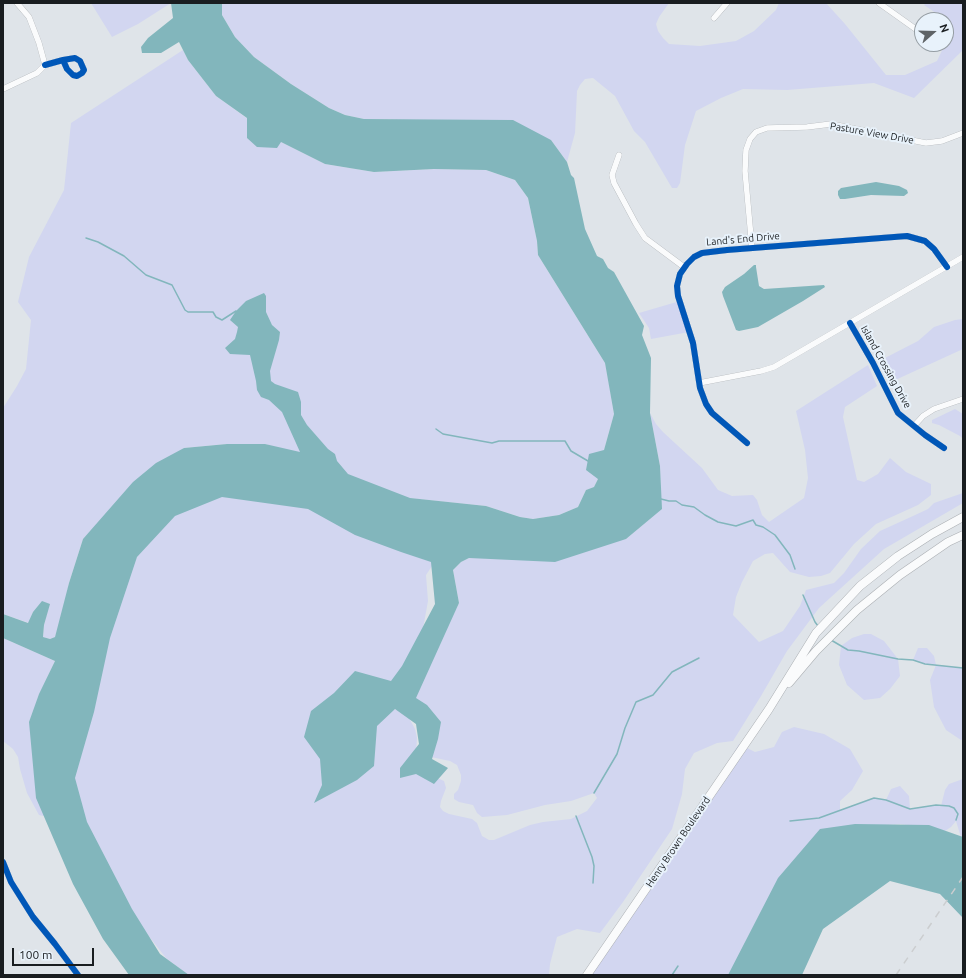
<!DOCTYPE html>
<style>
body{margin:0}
#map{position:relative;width:966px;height:978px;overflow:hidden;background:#dfe4e9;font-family:Ubuntu,sans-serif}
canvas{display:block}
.frame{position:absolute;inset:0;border:4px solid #191d20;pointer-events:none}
.north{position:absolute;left:914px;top:12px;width:40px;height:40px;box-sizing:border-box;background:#e8f2fb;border:1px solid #959da3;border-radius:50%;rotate:70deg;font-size:11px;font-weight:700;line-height:16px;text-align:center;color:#191d20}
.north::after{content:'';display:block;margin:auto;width:14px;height:18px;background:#5e6366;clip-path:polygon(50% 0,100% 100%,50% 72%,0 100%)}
.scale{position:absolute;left:12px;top:948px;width:82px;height:18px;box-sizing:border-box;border:2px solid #191d20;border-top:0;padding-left:5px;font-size:12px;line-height:14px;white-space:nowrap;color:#191d20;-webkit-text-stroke:3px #e8f2fb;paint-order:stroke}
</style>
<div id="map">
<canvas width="966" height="978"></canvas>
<div class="frame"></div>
<div class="north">N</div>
<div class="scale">100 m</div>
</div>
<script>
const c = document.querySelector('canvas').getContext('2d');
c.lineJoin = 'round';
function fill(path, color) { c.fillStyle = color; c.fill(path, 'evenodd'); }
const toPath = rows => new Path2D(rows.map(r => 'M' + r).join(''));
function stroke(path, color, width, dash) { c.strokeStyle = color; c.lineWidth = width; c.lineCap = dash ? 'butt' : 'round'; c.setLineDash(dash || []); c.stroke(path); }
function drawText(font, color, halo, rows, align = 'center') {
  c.font = font + ' Ubuntu,sans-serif'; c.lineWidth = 4; c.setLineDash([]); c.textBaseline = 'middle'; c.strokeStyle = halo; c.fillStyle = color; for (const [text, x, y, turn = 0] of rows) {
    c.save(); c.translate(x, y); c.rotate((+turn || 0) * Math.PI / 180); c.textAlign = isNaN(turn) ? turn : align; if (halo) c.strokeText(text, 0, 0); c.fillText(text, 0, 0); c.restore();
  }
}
fill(toPath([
 [91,3,171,3,138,24,112,37],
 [222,3,669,3,659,17,656,24,658,31,663,38,669,44,700,46,736,41,754,31,776,10,779,3,826,3,845,24,886,75,905,75,937,61,945,44,946,44,946,20,940,20,939,15,924,5,926,3,963,3,963,50,914,98,874,83,787,90,743,89,721,98,696,111,685,145,680,183,677,188,672,188,645,142,634,131,615,96,593,78,585,79,580,85,577,91,575,133,567,162,551,140,389,119,364,119,345,115,329,108,291,84,254,57,235,37,222,15],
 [183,50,188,60,216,96,248,119,247,138,281,142,325,164,374,172,434,169,486,170,515,180,528,198,537,241,538,255,605,363,608,378,614,414,604,450,598,479,594,487,586,490,578,507,559,515,533,519,520,517,486,506,398,497,265,444,227,444,184,448,83,539,69,583,63,612,55,637,50,639,43,637,44,625,47,612,33,612,29,623,3,614,3,408,17,386,26,369,31,320,18,302,29,257,64,190,71,123],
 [680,301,689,332,651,339,649,328,639,313],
 [963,319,963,349,893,381,883,359,918,341,934,327,955,320],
 [868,365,877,386,845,407,843,417,857,480,864,482,878,474,890,458,906,472,931,484,931,495,918,505,876,524,854,544,830,573,821,576,809,577,790,572,773,553,765,554,753,561,742,582,736,597,733,615,759,642,783,631,800,606,806,590,834,583,844,573,861,549,880,531,913,516,928,509,934,503,963,493,963,503,884,549,819,608,787,651,761,696,733,741,717,743,694,753,685,769,682,794,672,829,623,902,600,933,577,929,557,937,550,964,549,975,188,975,166,958,144,930,103,864,71,782,98,624,169,502,231,474,436,560,426,575,428,601,422,634,392,709,400,710,408,716,415,729,417,738,415,768,444,781,446,788,441,801,440,807,443,811,449,814,472,819,477,823,482,836,489,840,494,840,530,825,543,822,571,819,587,811,597,798,594,793,571,801,545,805,507,815,482,817,477,813,473,805,459,802,454,799,454,794,458,790,461,781,461,775,457,765,450,761,431,757,410,697,459,603,453,570,461,562,469,558,626,539,661,509,660,466,650,413,656,424,663,432,702,468,718,490,732,496,753,495,757,500,762,515,769,522,804,498,808,478,805,450,796,411],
 [955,409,963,414,963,439,960,436,939,425,932,423,932,420],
 [864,634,871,634,884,641,898,659,900,676,890,689,880,698,864,700,847,685,839,665,841,646,852,638],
 [3,638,55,661,37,700,48,817,39,815,27,793,20,769,18,757,13,749,3,741],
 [918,648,927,648,934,656,936,665,963,668,963,739,961,740,946,730,934,707,930,680,936,665,925,664,913,660],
 [794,727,824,734,850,749,863,771,852,790,840,801,840,810,874,798,886,800,891,789,900,786,909,796,910,809,936,805,941,806,945,790,949,784,963,779,963,844,956,821,951,827,945,831,901,824,873,826,758,918,730,975,585,975,709,794,739,744,755,752,774,747,782,732]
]), '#d2d6f0');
fill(toPath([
 [171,3,222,3,222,15,235,37,254,57,291,84,329,108,345,115,364,119,513,120,551,140,567,162,571,175,574,178,585,229,597,256,603,259,608,268,614,272,644,326,642,335,651,358,650,413,660,466,662,509,626,539,555,562,469,558,461,562,453,570,459,603,416,698,427,705,441,722,438,739,432,759,448,768,434,784,416,774,400,778,400,768,419,744,416,724,395,709,377,726,374,766,357,780,314,803,322,785,320,759,304,737,311,711,334,693,355,671,391,681,402,666,435,604,431,562,401,552,355,535,308,509,222,497,175,516,137,557,110,638,94,712,75,778,87,822,132,909,160,954,189,975,129,975,103,939,73,884,36,798,29,722,39,694,55,661,3,638,3,614,28,623,33,612,42,601,50,604,44,625,43,637,50,639,55,637,69,583,83,539,133,482,156,463,184,448,227,444,265,444,300,452,282,412,269,400,261,397,257,390,256,381,250,355,230,354,225,348,235,339,237,332,238,327,230,320,236,311,246,301,264,293,266,296,266,312,272,325,280,332,279,340,270,371,271,381,275,384,298,392,301,402,301,415,307,425,328,449,335,454,337,461,348,474,410,498,486,506,520,517,533,519,559,515,578,507,586,490,594,487,598,479,586,470,589,454,604,450,614,414,605,363,538,255,537,241,528,198,515,180,486,170,434,169,374,172,325,164,281,142,277,148,257,147,247,138,247,118,216,96,188,60,179,42,161,53,142,53,141,47,148,38,173,18],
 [876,182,899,186,907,190,908,193,904,196,871,195,845,199,840,199,838,195,838,191,841,188],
 [754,265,756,265,756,267,759,286,764,289,824,285,825,287,803,301,758,327,739,331,736,330,723,296,722,292,725,287,744,274],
 [855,824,929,825,963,837,963,918,940,894,890,881,823,929,802,975,728,975,778,878,820,829]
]), '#82b6bc');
stroke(toPath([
 [86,238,98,242,124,256,146,275,172,285,185,310,188,312,213,312,216,317,222,320,236,311],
 [436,429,443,434,492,443,499,441,565,441,571,451,588,461],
 [661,499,669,501,676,501,682,505,694,507,705,515,718,522,736,526,753,520,756,525,763,527,775,535,790,555,795,569],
 [803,595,815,622,818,626],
 [831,640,848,650,859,651,898,659,913,660,925,664,963,668],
 [594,793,617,754,625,728,636,702,653,695,672,672,699,658],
 [576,816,592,857,594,866,593,883],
 [790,821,819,818,874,798,886,800,910,809,936,805,949,806,954,808,958,814,956,820],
 [672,975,678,966]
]), '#82b6bc', 1.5);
const minor = toPath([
 [17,3,29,17,39,43,45,65],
 [879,3,917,30],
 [714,18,727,3],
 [45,65,63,60,75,58,80,61,84,70,82,73,77,76,73,75,67,69,63,60],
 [3,89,37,73,45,65],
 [619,155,612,175,614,183,636,224,645,238,684,267],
 [752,248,745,171,746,150,750,139,756,132,767,128,807,127,831,124,926,143,942,141,963,133],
 [850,323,873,363,898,413,925,435,944,448],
 [699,383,761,371,774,367,963,257],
 [914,426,923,416,934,409,963,399],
 [747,443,712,413,706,404,700,388,693,343,678,296,677,286,680,274,687,264,694,257,702,253,727,250,907,236,925,241,934,249,947,267],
 [3,862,11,882,33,917,55,944,78,975]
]);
const secondary = toPath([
 [789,683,816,651,857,610,900,575,948,542,963,535],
 [587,975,769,709,816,633,860,586,898,556,932,534,963,517]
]);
stroke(minor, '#abafb3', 6);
stroke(secondary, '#abafb3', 9);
stroke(minor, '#fafbfc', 5.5);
stroke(secondary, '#fafbfc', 8);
stroke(toPath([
 [896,975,963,877]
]), '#cbcdcf', 1.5, [7, 7]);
stroke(toPath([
 [45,65,63,60,75,58,80,61,84,70,82,73,77,76,73,75,67,69,63,60],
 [850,323,873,363,898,413,925,435,944,448],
 [747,443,712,413,706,404,700,388,693,343,678,296,677,286,680,274,687,264,694,257,702,253,727,250,907,236,925,241,934,249,947,267],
 [3,862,11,882,33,917,55,944,78,975]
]), '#0057b8', 6);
drawText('10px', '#191d20', '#e8f2fb', [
 ["Pasture View Drive",872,133,10],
 ["Land's End Drive",743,239,-5],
 ["Island Crossing Drive",886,367,61],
 ["Henry Brown Boulevard",678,842,-56]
]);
</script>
